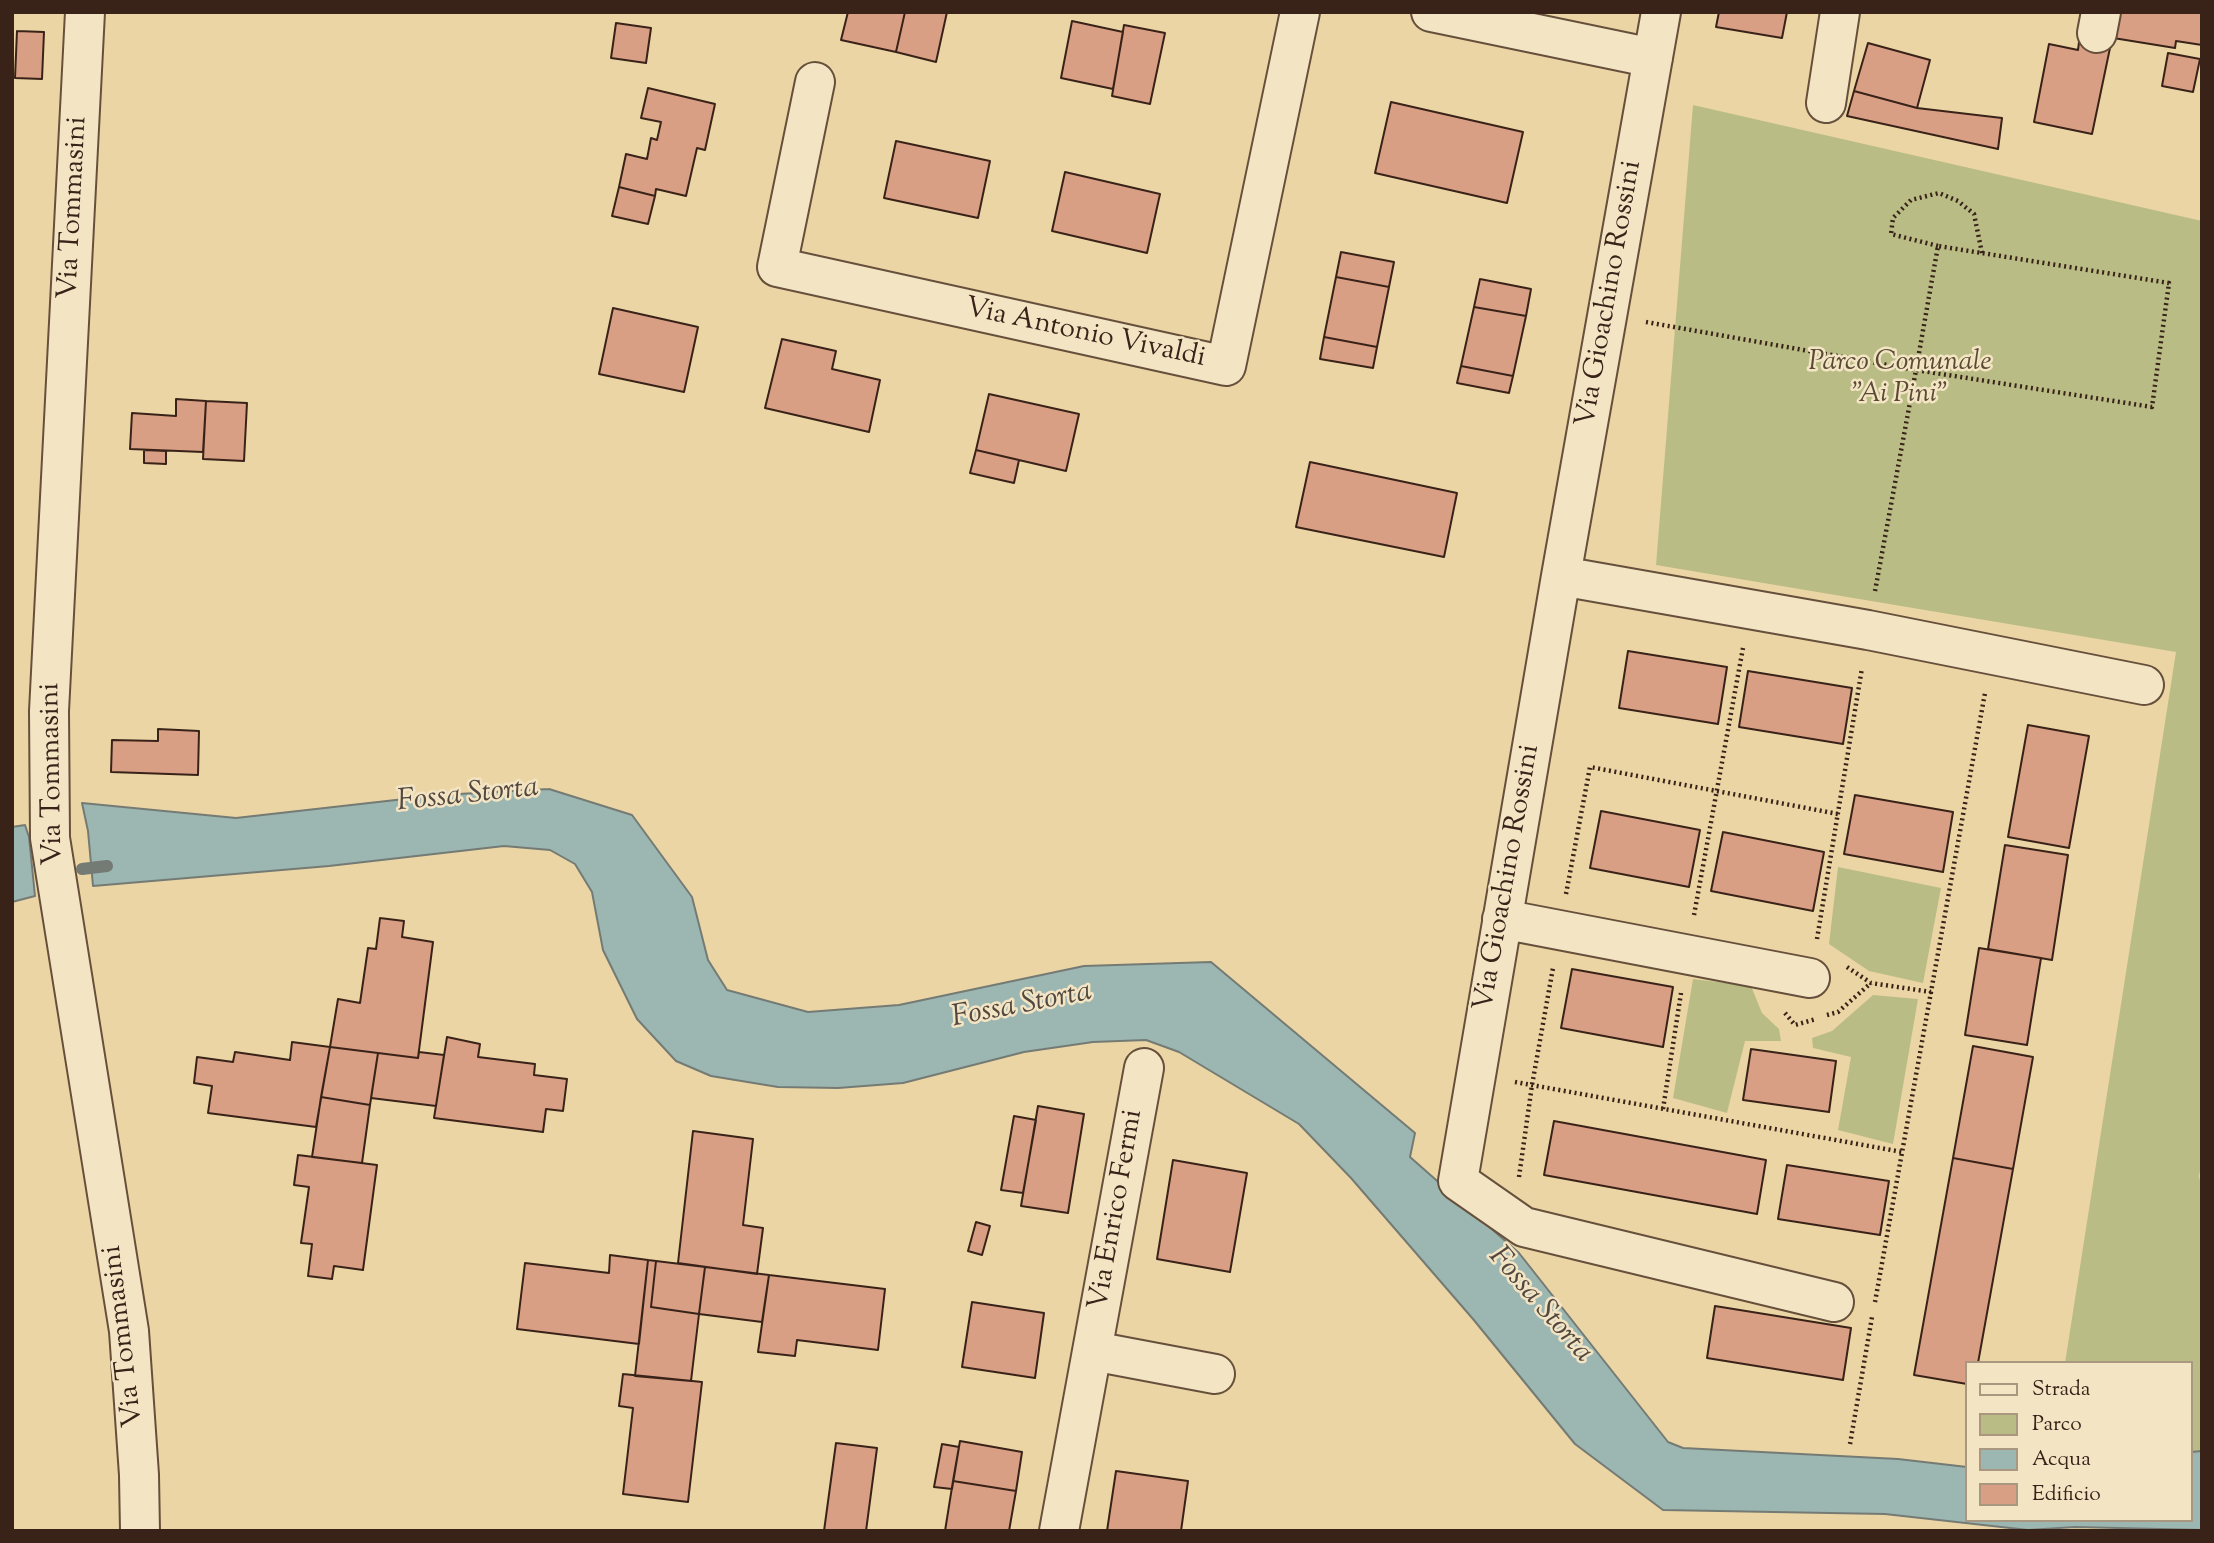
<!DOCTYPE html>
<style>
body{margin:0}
#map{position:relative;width:2214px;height:1543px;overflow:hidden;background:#ecd5a4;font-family:"Sorts Mill Goudy",serif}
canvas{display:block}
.frame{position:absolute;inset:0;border:14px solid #392319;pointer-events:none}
.legend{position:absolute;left:1965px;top:1361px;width:228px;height:161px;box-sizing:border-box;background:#f3e4c4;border:2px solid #a99780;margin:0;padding:9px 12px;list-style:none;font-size:21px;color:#392319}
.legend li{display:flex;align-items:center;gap:14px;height:35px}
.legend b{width:35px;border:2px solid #a99780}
</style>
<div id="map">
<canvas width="2214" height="1543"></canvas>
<div class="frame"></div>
<ul class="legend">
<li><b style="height:9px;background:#f3e4c4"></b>Strada</li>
<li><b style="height:19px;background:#b9bd85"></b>Parco</li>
<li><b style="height:19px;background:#9cb6b1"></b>Acqua</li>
<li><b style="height:19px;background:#d99f84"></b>Edificio</li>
</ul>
</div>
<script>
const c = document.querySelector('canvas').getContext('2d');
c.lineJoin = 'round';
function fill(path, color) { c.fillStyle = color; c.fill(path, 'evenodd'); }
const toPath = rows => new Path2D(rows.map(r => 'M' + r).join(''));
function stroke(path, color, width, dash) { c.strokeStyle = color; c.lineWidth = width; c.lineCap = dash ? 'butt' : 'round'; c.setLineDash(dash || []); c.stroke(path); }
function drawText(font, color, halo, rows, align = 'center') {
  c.font = font + ' "Sorts Mill Goudy",serif'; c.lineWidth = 5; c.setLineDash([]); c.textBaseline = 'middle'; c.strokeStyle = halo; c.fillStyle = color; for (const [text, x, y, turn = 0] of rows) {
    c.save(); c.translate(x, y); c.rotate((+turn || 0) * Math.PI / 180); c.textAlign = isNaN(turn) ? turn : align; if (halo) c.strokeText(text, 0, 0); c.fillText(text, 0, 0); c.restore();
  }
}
fill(toPath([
 [1693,105,2202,221,2202,1161,2199,1176,2202,1191,2202,1451,2191,1452,2191,1363,2065,1363,2176,652,1656,565],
 [1838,867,1941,888,1923,983,1869,971,1829,944],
 [1693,979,1751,986,1762,1013,1779,1029,1781,1041,1745,1041,1727,1113,1673,1098],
 [1873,995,1918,999,1893,1144,1838,1130,1851,1057,1813,1048,1812,1038,1832,1031]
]), '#b9bd85');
const water = toPath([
 [549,789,632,815,692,897,708,960,727,990,808,1012,899,1005,1084,966,1211,962,1415,1133,1410,1157,1519,1253,1668,1442,1683,1448,1898,1459,1967,1467,1967,1520,2191,1520,2191,1452,2202,1451,2202,1530,2075,1527,2028,1530,1885,1514,1663,1510,1575,1444,1473,1319,1351,1178,1299,1124,1179,1052,1146,1040,1093,1042,1024,1052,903,1083,838,1088,778,1087,711,1076,676,1061,637,1019,603,950,592,892,575,864,550,850,504,846,329,866,93,886,88,831,82,803,236,818,440,795,549,789],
 [25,825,29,837,35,896,12,902,12,827,25,825]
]);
fill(water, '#9cb6b1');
stroke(water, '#747b74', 2);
stroke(toPath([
 [82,869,107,866]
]), '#747b74', 12);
const building = toPath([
 [848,12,905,12,896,52,841,40,848,12],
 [905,12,947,12,936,62,896,52,905,12],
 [1719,12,1787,12,1782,38,1716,27,1719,12],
 [2105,12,2202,12,2202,45,2176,41,2175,48,2101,36,2105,12],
 [1072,21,1123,32,1113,89,1061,78,1072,21],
 [616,23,651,28,646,63,611,58,616,23],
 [1124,25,1165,33,1150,104,1112,96,1124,25],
 [17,31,44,32,42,79,15,78,17,31],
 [2079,42,2110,48,2092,134,2034,122,2049,44,2078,50,2079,42],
 [1868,43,1930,60,1917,108,1854,91,1868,43],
 [2168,53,2200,59,2193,92,2162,86,2168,53],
 [648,88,715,104,705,150,697,148,686,196,656,189,655,196,619,187,626,154,647,159,651,138,657,140,661,122,641,118,648,88],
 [1854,91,1917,108,2002,118,1998,149,1847,116,1854,91],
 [1391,102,1523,132,1507,203,1375,173,1391,102],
 [896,141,990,161,978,218,884,198,896,141],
 [1065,172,1160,194,1147,253,1052,231,1065,172],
 [619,187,655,196,648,224,612,216,619,187],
 [1341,252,1394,262,1389,287,1336,277,1341,252],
 [1336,277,1389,287,1377,347,1324,337,1336,277],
 [1480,279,1531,289,1526,316,1474,307,1480,279],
 [1474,307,1526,316,1513,376,1461,366,1474,307],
 [613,308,698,327,684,392,599,374,613,308],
 [1324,337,1377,347,1373,368,1320,359,1324,337],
 [782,339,836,351,832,369,880,380,869,432,765,408,782,339],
 [1461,366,1513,376,1509,393,1457,383,1461,366],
 [989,394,1079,414,1066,471,976,450,989,394],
 [176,399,206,401,203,452,130,449,132,413,176,416,176,399],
 [206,401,247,403,244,461,203,459,206,401],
 [144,450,166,451,166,464,144,463,144,450],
 [976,450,1019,460,1014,483,970,473,976,450],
 [1310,462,1457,493,1444,557,1296,527,1310,462],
 [1628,651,1727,667,1718,724,1619,708,1628,651],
 [1748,671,1852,688,1843,744,1739,727,1748,671],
 [2028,725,2089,736,2069,848,2008,837,2028,725],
 [158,729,199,731,198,775,111,772,112,740,158,741,158,729],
 [1855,795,1953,812,1943,872,1844,854,1855,795],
 [1601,811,1700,830,1689,887,1590,868,1601,811],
 [1723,832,1824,852,1813,911,1711,891,1723,832],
 [2005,845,2068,855,2052,960,1988,949,2005,845],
 [380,918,404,921,402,937,433,942,418,1058,330,1047,338,999,360,1003,368,948,376,949,380,918],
 [1979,948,2041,958,2027,1045,1965,1035,1979,948],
 [1572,969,1673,987,1663,1047,1561,1028,1572,969],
 [447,1037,480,1044,478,1057,535,1064,534,1075,567,1079,563,1111,546,1109,543,1132,434,1118,447,1037],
 [292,1042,330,1047,316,1127,208,1113,212,1086,194,1083,197,1057,233,1062,235,1052,290,1060,292,1042],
 [1973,1046,2033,1057,2013,1169,1953,1158,1973,1046],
 [330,1047,378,1053,370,1105,321,1097,330,1047],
 [1751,1049,1836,1061,1829,1112,1743,1100,1751,1049],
 [419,1052,444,1055,436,1106,371,1098,378,1053,418,1058,419,1052],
 [321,1097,370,1105,362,1163,312,1157,321,1097],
 [1038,1106,1084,1114,1068,1213,1021,1206,1038,1106],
 [1014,1116,1036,1120,1023,1193,1001,1190,1014,1116],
 [1554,1121,1766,1160,1757,1214,1544,1175,1554,1121],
 [693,1131,753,1139,743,1225,763,1228,757,1274,678,1263,693,1131],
 [298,1155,377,1165,363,1270,334,1266,332,1279,308,1276,312,1244,301,1243,309,1187,294,1185,298,1155],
 [1953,1158,2013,1169,1978,1363,1967,1363,1967,1384,1914,1375,1953,1158],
 [1173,1160,1247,1173,1230,1272,1157,1259,1173,1160],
 [1787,1165,1889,1181,1880,1235,1778,1219,1787,1165],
 [976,1222,990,1226,982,1255,968,1251,976,1222],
 [610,1255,648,1260,639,1344,517,1329,525,1263,609,1273,610,1255],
 [648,1260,656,1261,651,1307,699,1314,691,1381,635,1376,648,1260],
 [656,1261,705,1267,699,1314,651,1307,656,1261],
 [705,1267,769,1275,762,1322,699,1314,705,1267],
 [769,1275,885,1289,878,1350,797,1340,795,1356,758,1352,769,1275],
 [972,1302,1044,1313,1035,1378,962,1367,972,1302],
 [1715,1306,1851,1328,1843,1380,1707,1358,1715,1306],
 [623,1374,702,1382,688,1502,623,1494,633,1408,619,1406,623,1374],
 [960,1441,1022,1452,1016,1491,953,1481,960,1441],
 [836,1443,877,1448,866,1531,824,1531,836,1443],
 [942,1444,959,1447,952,1489,934,1487,942,1444],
 [1116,1471,1188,1481,1181,1531,1107,1531,1116,1471],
 [953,1481,1016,1491,1009,1531,945,1531,953,1481]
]);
fill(building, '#d99f84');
stroke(building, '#392319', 2);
const minor = toPath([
 [85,12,49,711,50,838,129,1331,139,1475,140,1531],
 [1431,12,1653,58],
 [1661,12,1561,576,1458,1181,1524,1227,1834,1302],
 [2097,33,2101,12],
 [815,82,777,267,1226,366,1300,12],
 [1826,103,1840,12],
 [1561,576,1868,630,2144,685],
 [1502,919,1810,978],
 [1093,1351,1215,1374],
 [1059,1531,1144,1068]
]);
stroke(minor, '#66503c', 42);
stroke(toPath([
 [1938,246,1891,234,1893,218,1911,200,1939,193,1958,201,1974,214,1982,253],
 [1646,322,1916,370,2152,407,2169,283,1938,246,1916,370,1875,591],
 [1566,894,1590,767,1838,814],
 [1694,915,1743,648],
 [1817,939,1862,668],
 [1847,967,1871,983,1931,992,1985,693],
 [1785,1013,1795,1025,1816,1019],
 [1827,1015,1838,1012,1871,983],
 [1515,1082,1902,1152],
 [1663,1109,1681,993],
 [1519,1177,1532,1085,1553,968],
 [1875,1302,1931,992],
 [1850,1444,1872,1317]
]), '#392319', 4.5, [2, 3.5]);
stroke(minor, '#f3e4c4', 38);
drawText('28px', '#392319', '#f3e4c4', [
 ["Via Tommasini",75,208,-87],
 ["Via Gioachino Rossini",1611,294,-80],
 ["Via Antonio Vivaldi",1085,335,12],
 ["Via Tommasini",54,774,-91],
 ["Via Gioachino Rossini",1509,878,-80],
 ["Via Enrico Fermi",1118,1210,-80],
 ["Via Tommasini",125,1336,-97]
]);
drawText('italic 28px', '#594a34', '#f3e4c4', [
 ["Parco Comunale",1900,364],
 ["\"Ai Pini\"",1900,396]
]);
drawText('italic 30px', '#52483f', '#f3e4c4', [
 ["Fossa Storta",468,797,-6],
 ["Fossa Storta",1022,1007,-11],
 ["Fossa Storta",1539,1306,49]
]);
</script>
